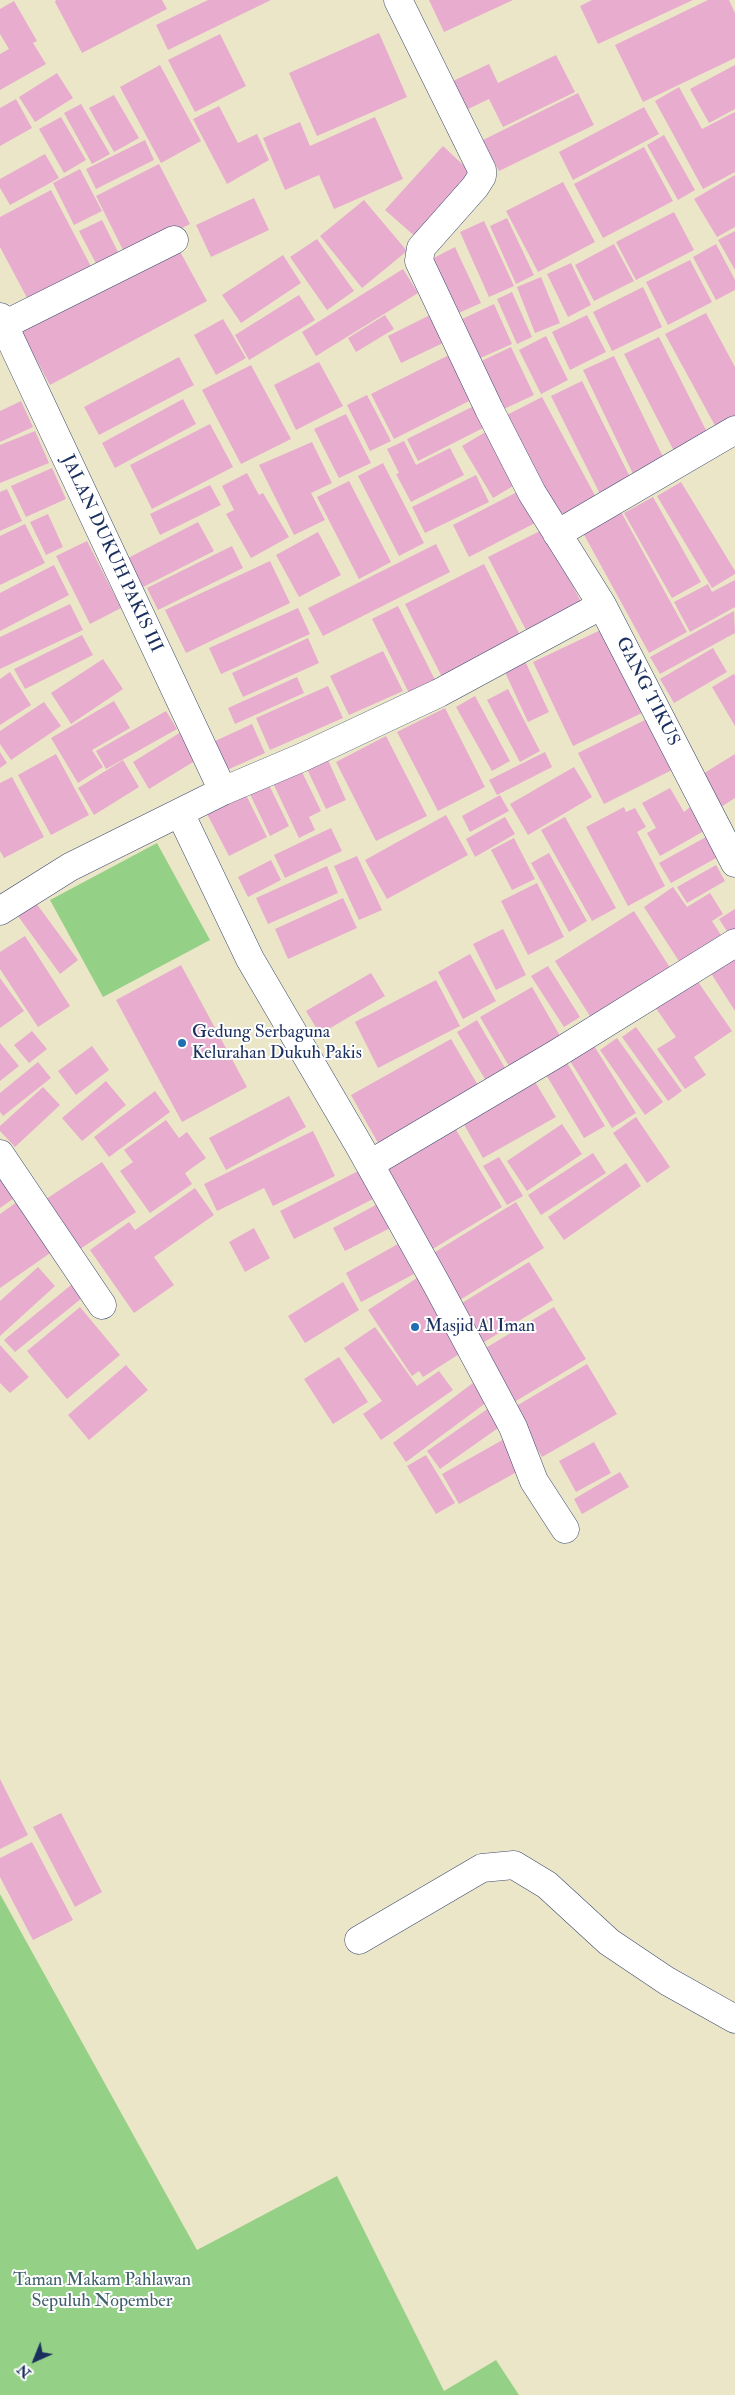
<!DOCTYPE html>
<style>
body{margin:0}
#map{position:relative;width:735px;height:2395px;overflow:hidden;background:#ece6c8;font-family:"IM FELL Double Pica",serif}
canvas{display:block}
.north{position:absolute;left:10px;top:2335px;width:50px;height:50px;-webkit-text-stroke:4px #fff;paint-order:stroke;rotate:224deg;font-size:14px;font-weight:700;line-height:20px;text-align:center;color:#1b2f5e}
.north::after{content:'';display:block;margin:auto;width:18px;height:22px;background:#1b2f5e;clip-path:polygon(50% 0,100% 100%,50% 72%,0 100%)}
</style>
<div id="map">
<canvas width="735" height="2395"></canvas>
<div class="north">N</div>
</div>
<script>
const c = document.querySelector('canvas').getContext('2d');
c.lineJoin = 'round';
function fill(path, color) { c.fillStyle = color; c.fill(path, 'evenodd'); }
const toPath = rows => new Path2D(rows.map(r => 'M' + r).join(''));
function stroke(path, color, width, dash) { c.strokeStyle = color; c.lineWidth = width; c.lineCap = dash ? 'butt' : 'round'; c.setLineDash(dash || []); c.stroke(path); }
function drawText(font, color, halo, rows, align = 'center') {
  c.font = font + ' "IM FELL Double Pica",serif'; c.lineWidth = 4; c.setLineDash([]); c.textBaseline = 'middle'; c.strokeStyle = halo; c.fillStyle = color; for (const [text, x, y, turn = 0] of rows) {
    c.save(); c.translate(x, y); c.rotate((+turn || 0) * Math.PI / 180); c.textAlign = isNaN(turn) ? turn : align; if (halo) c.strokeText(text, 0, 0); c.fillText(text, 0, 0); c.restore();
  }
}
fill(toPath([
 [157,843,210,940,103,997,50,900],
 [0,1894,197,2250,337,2176,444,2391,496,2360,519,2395,0,2395]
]), '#94d186');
fill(toPath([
 [56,0,162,0,167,9,82,53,55,2],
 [208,0,271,0,168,50,156,25],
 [429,0,513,0,444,32],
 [592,0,693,0,598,44,580,6],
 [708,0,729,0,735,13,735,58,643,102,615,45],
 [14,1,37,41,33,43,46,64,0,90,0,54,9,49,0,34,0,9],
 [379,33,407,97,317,136,289,73],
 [220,34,246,86,195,112,168,60],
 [556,55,575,92,503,127,489,99,466,110,453,81,489,64,498,83],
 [160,65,201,141,161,163,120,87],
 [735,65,735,109,709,123,690,89],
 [57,73,73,98,35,122,19,97],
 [679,87,702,129,735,112,735,172,703,189,655,101],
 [578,93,594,125,499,171,483,140],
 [114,95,139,138,114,152,89,108],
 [16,99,32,128,0,146,0,108],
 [81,104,110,154,92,164,64,113],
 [219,106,238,143,257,134,269,160,227,184,193,119],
 [644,107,659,134,573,180,559,152],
 [61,117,86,160,64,173,39,129],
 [375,117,403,179,334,209,319,175,285,190,263,138,300,122,310,146],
 [664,135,695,190,678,200,647,145],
 [145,140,154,160,96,189,86,169],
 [443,146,475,176,418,239,385,210],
 [644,147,673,201,603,238,574,184],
 [45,154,59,178,10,205,0,188,0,179],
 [159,164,190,224,126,256,96,196],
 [80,169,102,211,74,225,53,183],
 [735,175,735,227,717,237,694,199],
 [563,182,595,242,538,272,506,211],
 [51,190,96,276,33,309,0,247,0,217],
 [254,198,269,230,211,257,196,225],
 [364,200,407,251,362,288,320,236],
 [674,212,694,250,636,280,616,242],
 [507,218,534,275,516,284,490,226],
 [102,220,123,262,101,273,79,231],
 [484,221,514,286,489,297,460,232],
 [735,231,735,270,718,240],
 [317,239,354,291,327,310,290,257],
 [614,244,634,281,594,301,575,265],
 [716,244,735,280,735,290,716,300,693,257],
 [177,246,207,301,50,385,20,330],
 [455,247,481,303,452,316,426,262],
 [283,255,301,283,241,323,222,295],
 [690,260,712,302,668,325,646,282],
 [571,263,591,305,568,317,547,274],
 [403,269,418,293,316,356,302,332],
 [541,277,560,323,535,333,517,287],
 [643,287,662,327,612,351,593,312],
 [512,292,532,337,517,344,497,299],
 [299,295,315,320,249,360,235,335],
 [494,304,512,344,476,360,458,321],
 [706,313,735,367,735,422,718,431,665,334],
 [385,315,394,329,356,352,348,338],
 [430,315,443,343,401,363,388,336],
 [587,315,606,352,570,370,552,332],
 [223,319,246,358,216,375,194,335],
 [546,336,568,380,541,394,519,350],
 [659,337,709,436,675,453,624,354],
 [511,347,534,395,493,414,471,366],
 [449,355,471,400,394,439,371,394],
 [614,356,665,461,634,476,583,370],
 [179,357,194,385,99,435,84,407],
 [319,362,343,406,296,430,274,385],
 [251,365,291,439,241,464,202,390],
 [582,381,632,481,601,496,551,396],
 [367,395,391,441,370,451,347,405],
 [542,397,598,501,555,523,499,419],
 [183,399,196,424,115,468,102,443],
 [21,401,33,427,0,442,0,411],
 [474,406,485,427,418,461,407,439],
 [346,414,371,463,339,478,314,429],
 [210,424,233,467,152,509,130,465],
 [35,431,49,463,0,483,0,445],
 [487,431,518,483,493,498,462,446],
 [404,441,416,465,450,448,464,475,411,502,396,474,399,473,387,449],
 [312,442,332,483,311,493,325,520,294,535,259,465],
 [383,463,424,543,399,556,358,476],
 [52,468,66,499,26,517,11,486],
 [247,473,259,495,263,493,289,537,251,558,226,514,234,510,222,486],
 [476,475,489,502,425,533,412,507],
 [349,481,391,562,359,579,317,497],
 [681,482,735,571,735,574,712,588,657,496],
 [210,485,221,505,160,535,150,514],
 [7,489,22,521,0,531,0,492],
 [521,490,537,522,469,557,453,525],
 [653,497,701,582,672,598,624,513],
 [620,510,687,632,649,653,582,531],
 [48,514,63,547,46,555,30,522],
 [198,522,214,551,143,587,128,558],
 [25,524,45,563,0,585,0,536],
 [544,529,582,604,527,632,488,557],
 [318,532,341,575,299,597,276,555],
 [87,541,121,608,90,624,56,556],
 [436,544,450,572,323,636,308,608],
 [232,546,243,568,158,610,147,588],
 [270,561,290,603,186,653,165,610],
 [484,564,521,637,442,677,405,604],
 [54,565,69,595,0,631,0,593],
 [735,580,735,607,690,632,674,602,708,584,712,592],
 [70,604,83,630,0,669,0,637],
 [398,606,435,680,409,693,372,619],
 [298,608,310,634,221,674,209,648],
 [734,611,735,633,660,674,650,657],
 [607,627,646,711,573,746,533,662],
 [82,635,93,655,25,689,14,669],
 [308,638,319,663,243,697,232,673],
 [713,648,727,672,674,703,660,679],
 [383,651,403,691,349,715,330,676],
 [103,659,123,689,71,724,51,693],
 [525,661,549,712,528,722,504,670],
 [10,672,31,705,0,725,0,679],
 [734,674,735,676,735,726,712,687],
 [297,677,304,693,235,724,228,708],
 [328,686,343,718,270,750,256,718],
 [508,689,540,751,520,762,487,700],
 [475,696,510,761,492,771,456,707],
 [114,701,130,728,92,750,103,767,78,783,51,738],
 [44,702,61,726,11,760,0,744,0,731],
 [445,708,485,787,438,811,397,732],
 [166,711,177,729,106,769,96,751],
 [651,717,676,768,604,804,578,753],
 [252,724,265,753,227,770,213,742],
 [181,732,198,759,149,789,133,762],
 [386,736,427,816,376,841,336,762],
 [0,752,7,763,0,768],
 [545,752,552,767,497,795,489,780],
 [56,754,89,815,51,835,18,775],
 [735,754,735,798,721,807,701,775],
 [327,758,346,800,326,809,306,767],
 [123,760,139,787,94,815,78,788],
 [574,767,592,797,528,835,510,804],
 [302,772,321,811,309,817,315,830,299,838,272,781,289,773,291,777],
 [12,777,44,837,4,858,0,851,0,783],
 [267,781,289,826,270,836,248,790],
 [670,788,684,812,690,807,704,831,660,856,647,833,656,828,642,803],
 [245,793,267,837,229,856,206,812],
 [500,795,509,811,470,832,462,816],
 [624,807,626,812,635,808,646,827,637,832,665,886,628,906,586,827],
 [446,815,468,855,387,899,365,860],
 [505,817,515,834,475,857,466,839],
 [565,817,616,908,592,921,541,830],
 [331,828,342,851,285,878,274,855],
 [706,837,718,857,671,883,659,863],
 [514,838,535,879,512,890,491,850],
 [549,853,587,921,569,932,531,863],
 [357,856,382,910,359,920,334,866],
 [271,860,281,880,248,897,238,877],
 [716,865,725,881,687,903,677,887],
 [327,866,338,893,268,924,256,898],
 [537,883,564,937,528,955,501,901],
 [673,887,687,907,710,893,723,914,712,921,726,943,684,969,644,907],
 [343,898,357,928,288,959,275,929],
 [36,903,78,960,60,974,18,916],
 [735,909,735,937,732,939,719,919],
 [634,911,674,974,595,1024,555,961],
 [503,929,526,975,496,990,473,944],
 [25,936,70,1006,38,1027,0,969,0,952],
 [735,949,735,1011,707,967],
 [470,954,496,1001,463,1019,438,972],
 [181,965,247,1087,182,1122,116,1000],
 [548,966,580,1017,564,1027,531,976],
 [371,973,385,996,320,1034,306,1011],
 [694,976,732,1031,694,1057,706,1075,685,1089,657,1049,676,1037,653,1004],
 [0,978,24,1011,0,1028],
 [436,980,460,1026,378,1068,355,1022],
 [532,987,563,1041,512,1071,480,1017],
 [477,1020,512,1080,492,1091,457,1032],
 [636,1027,682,1091,668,1101,622,1037],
 [32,1031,47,1049,29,1063,14,1045],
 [617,1038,663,1102,645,1115,600,1050],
 [451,1039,483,1094,382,1150,351,1095],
 [591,1041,636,1113,612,1128,567,1056],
 [0,1043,19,1066,0,1081],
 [92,1046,109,1070,76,1095,58,1071],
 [563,1056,605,1126,584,1138,542,1068],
 [38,1062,51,1078,3,1116,0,1112,0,1093],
 [534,1080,556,1117,483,1158,462,1121],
 [106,1081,126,1105,82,1141,62,1118],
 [43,1087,60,1105,15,1147,0,1131,0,1126],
 [155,1091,170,1112,109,1157,94,1137],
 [289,1096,306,1127,226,1170,209,1138],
 [636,1117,670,1167,647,1183,613,1133],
 [166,1120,179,1138,187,1132,206,1158,185,1173,192,1184,150,1213,120,1171,133,1162,124,1150],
 [452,1123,502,1207,426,1253,375,1168],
 [562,1124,582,1154,527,1191,507,1161],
 [313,1131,335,1176,273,1206,264,1188,217,1211,204,1184],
 [593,1153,606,1173,541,1215,528,1195],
 [499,1157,523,1196,507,1205,483,1166],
 [102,1162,136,1212,74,1253,40,1203],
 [626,1163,641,1186,564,1240,548,1217],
 [364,1168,379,1196,294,1239,280,1211],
 [0,1171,17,1196,0,1208],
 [195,1188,214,1215,154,1257,174,1285,134,1313,90,1250,129,1222,135,1230],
 [21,1199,56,1249,0,1288,0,1214],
 [385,1200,398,1224,345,1251,333,1228],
 [516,1202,544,1248,455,1303,427,1257],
 [254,1228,270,1258,245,1272,229,1242],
 [398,1244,414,1274,361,1302,346,1273],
 [529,1262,553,1300,481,1344,457,1306],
 [38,1267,55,1286,0,1336,0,1301],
 [417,1278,461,1343,464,1351,423,1377,419,1371,412,1376,368,1310],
 [76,1281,87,1294,15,1352,4,1340],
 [343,1282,359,1310,305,1343,288,1316],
 [80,1307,120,1355,67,1399,27,1351],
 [554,1307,586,1359,511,1404,479,1352],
 [375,1327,417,1386,439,1371,453,1390,381,1440,363,1414,382,1401,344,1348],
 [0,1345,29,1377,10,1393,0,1383],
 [339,1357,368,1402,333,1424,304,1379],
 [587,1364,617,1414,542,1457,513,1408],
 [126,1365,148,1390,89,1440,68,1415],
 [473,1383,487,1402,406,1462,393,1443],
 [496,1403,508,1421,440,1469,427,1451],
 [506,1438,524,1468,459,1504,442,1474],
 [594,1442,611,1473,576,1492,559,1461],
 [426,1455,455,1503,436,1514,407,1466],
 [620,1472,629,1487,582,1514,574,1499],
 [0,1779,28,1835,0,1849],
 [61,1813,102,1892,75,1907,33,1827],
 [32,1842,73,1920,33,1940,0,1877,0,1858]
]), '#e7acce');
const minor = toPath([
 [398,0,482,170,482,176,475,187,421,248,419,261,489,409,532,493,602,605,735,863],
 [0,317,223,791],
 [4,325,174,240],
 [557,534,735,430],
 [180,813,250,959,360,1147,437,1285,513,1427,534,1481,565,1529],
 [0,911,70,867,223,791,303,757,439,693,602,605],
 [0,1154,102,1305],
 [370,1164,556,1054,735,943],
 [359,1940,482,1868,514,1865,547,1885,609,1942,667,1981,735,2019]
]);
stroke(minor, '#3a4a6e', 29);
stroke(minor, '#fff', 28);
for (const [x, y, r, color] of [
 [182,1043,5,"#1f6fb2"],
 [415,1327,5,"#1f6fb2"]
]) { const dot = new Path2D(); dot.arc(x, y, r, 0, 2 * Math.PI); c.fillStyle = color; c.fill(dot); stroke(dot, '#fff', 2); }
drawText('18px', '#1b2f5e', '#fff', [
 ["JALAN DUKUH PAKIS III",111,554,65],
 ["GANG TIKUS",647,692,63]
]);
drawText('18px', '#1b2f5e', '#fff', [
 ["Gedung Serbaguna",192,1033],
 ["Kelurahan Dukuh Pakis",192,1054],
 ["Masjid Al Iman",425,1327]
], 'left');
drawText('18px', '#3f606a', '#fff', [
 ["Taman Makam Pahlawan",102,2281],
 ["Sepuluh Nopember",102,2302]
]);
</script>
